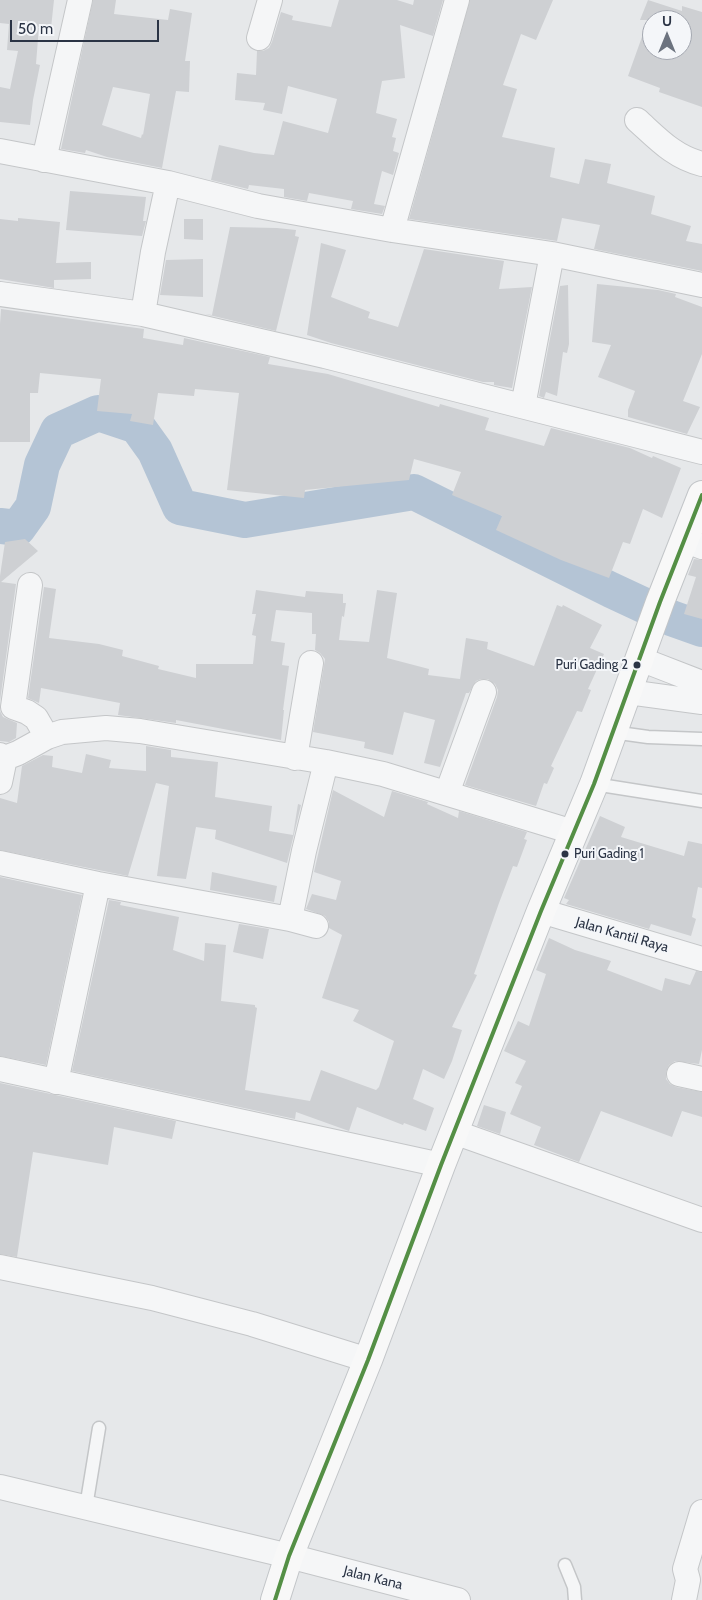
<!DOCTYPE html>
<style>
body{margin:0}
#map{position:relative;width:702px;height:1600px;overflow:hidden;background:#e6e8ea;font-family:Cabin,sans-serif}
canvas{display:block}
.north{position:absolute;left:642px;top:10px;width:50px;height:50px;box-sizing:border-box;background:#f4f6f9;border:1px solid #a4a8b1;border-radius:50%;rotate:0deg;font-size:14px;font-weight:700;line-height:20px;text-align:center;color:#2b3445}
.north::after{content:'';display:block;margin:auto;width:18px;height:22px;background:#6c737f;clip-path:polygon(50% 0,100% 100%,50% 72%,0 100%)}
.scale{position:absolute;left:10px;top:20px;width:149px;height:22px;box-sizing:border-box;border:2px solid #2b3445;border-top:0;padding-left:6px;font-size:15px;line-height:18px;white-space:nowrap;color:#2b3445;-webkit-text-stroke:4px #f4f6f9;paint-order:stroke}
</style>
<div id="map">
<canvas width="702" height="1600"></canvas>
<div class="north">U</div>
<div class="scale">50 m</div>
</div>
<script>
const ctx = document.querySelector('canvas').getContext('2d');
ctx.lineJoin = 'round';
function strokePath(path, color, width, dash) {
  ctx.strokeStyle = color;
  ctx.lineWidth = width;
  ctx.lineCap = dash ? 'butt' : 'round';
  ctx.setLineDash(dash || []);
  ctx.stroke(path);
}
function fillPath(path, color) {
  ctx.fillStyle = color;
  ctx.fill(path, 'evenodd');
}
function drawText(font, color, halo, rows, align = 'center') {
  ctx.font = font + ' Cabin,sans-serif';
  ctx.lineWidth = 4;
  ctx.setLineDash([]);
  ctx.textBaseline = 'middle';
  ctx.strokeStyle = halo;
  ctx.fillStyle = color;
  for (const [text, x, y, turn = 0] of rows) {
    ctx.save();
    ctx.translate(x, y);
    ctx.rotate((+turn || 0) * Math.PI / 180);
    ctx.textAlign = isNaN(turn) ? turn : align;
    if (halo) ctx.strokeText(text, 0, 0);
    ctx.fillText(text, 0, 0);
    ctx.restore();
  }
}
const river = new Path2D(`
 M0 526 18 528 33 507 42 465 58 431 98 413 137 426 155 451 180 507 245 520 414 492 611 590 671 618 702 629`);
const building = new Path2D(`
 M0 0H54L51 28 39 26 36 64 40 65 33 100 30 125 0 122V87L10 89 18 51 7 50 9 24 0 23Z
 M93 0H116L114 14 168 20 170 9 192 13 185 61H190L189 92 176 91 162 168 107 157 86 150 85 153 61 149ZM113 87 150 94 143 135 142 134 141 138 102 125Z
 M339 0H397L413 5 414 0H443L433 36 400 25 405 78 382 81 376 113 397 119 392 137 396 138 393 151 399 153 393 175 382 171 374 204 385 206 382 214 351 209 353 201 309 193 307 201 284 197V189L249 185 248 189 211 180 219 145 254 153 274 155 283 121 328 133 337 99 288 86 282 114 263 110 265 103 235 100 237 73 256 75 257 51H263L269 48 272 42 281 12 293 16 292 20 331 27Z
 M470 0H553L536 40 521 34 503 85 517 89 502 137 555 148 550 177 579 184 585 159 611 164 607 183 655 196 651 214 691 226 686 241 702 244V271L594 249 600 225 562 218 557 241 409 219Z
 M648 0 682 11V6L702 12V107L659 92 660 88 628 76 648 20H640ZM652 20H682V50H652Z
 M70 191 146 197 143 221H146L142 236 66 230Z
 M18 218 60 222 56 263 91 262V279L54 280V288L0 279V219L18 221Z
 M184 219H203V240L184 239Z
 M230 227 277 228 296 230 295 236 299 237 276 331 205 314 212 315Z
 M321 243 346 250 331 297 370 312 368 318 398 327 424 249 504 261 499 289 532 287 512 388 494 385V382H483L331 343 307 335Z
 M203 259V297L160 295 166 260Z
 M597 284 658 290 676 294 675 297 702 307V354L683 401 700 407 687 434 628 417V410L635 391 598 377 611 345 592 342Z
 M568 285 569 344 567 353 563 352 557 396 546 392 544 398 539 396 560 286Z
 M1 309 144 329 143 338 183 345 184 338 270 357 268 364 328 374 439 407 440 404 489 418 485 430 544 446 551 428 630 448 652 458 653 456 681 468 662 518 643 509 630 544 623 542 609 578 561 560 496 530 502 516 452 495 461 472 414 459 409 480 305 490 304 498 227 490 239 393 195 389 194 396 158 393 153 425 130 421 132 414 97 411 101 379 40 373 38 393H30V442H0V324Z
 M25 539 38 551 1 582 16 584 0 701V576L5 542Z
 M694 559 702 560V619L684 614 696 577 688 575Z
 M44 587 56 589 49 638 99 644 123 650 122 656 159 666 158 669 196 678V664H253L256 636 252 635 256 614H252L256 590 305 597 306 591 343 594V603H346L344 617 342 616 339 640 369 642 377 590 397 593 387 658 429 669 428 675 460 679 466 638 488 642 487 649 534 666 557 605 562 607 563 605 602 625 590 648 604 654 588 689 591 690 582 712 577 711 551 766 554 768 547 784 544 783 536 806 465 785 497 697 498 690 495 684 488 679H481L476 681 469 693H466L440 767 424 763 435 720 404 712 393 755 364 748 365 742 313 732 325 659 320 653 315 650 316 634H312V613L276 610 271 641 285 643 282 665 289 666 283 710H284L281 740 176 720V723L118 715 120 703 41 688 39 703 28 698Z
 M0 711 3 717 17 723 16 738 9 742 0 741Z
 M146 746 171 750V757L218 762 215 797 272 806 269 831 293 835 298 804 301 805 287 863 215 839 216 830 196 827 186 879 157 876 169 786 156 783 128 876 0 850V798L17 803 22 766 43 755 53 756 52 767 82 773 86 754 111 760 109 768 146 771Z
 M333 790 384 817 392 791 428 802 427 804 458 818 459 811 527 832 524 839 527 840 517 867 513 866 499 903 474 974 477 975 452 1027 462 1030 452 1061 444 1079 423 1069 413 1099 434 1108 426 1131 404 1123 403 1125 357 1107 349 1131 296 1112 295 1119 72 1071 109 900 121 902 120 905 179 917 173 950 204 961 205 943 226 945 221 1001 255 1005V1007L257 1008 245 1090 310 1101 321 1070 376 1090 379 1087 394 1041 353 1021 359 1010 322 998 342 935 329 928V922L325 916 306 909 312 894 336 900 341 881 314 872Z
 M600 816 625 827 621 837 684 856 688 841 702 844V888L698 887 692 917 696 919 691 936 651 924 649 929 566 904 569 900 564 898Z
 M212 872 277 886 274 902 210 890Z
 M0 877 82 895 46 1065 0 1056Z
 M239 924 269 929 263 959 233 952Z
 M549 938 575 950 611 961 607 970 662 991 665 978 690 985 696 971 702 972V1050L699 1064 675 1061 669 1065 666 1072V1079L670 1084 676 1087 702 1092V1117L682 1111 672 1137 601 1111 579 1162 534 1145 541 1127 510 1114 522 1086 515 1083 526 1061 504 1051 518 1021 529 1026 546 974 536 970Z
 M0 1083 176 1121 172 1139 114 1127 108 1165 33 1152 17 1257 0 1254Z
 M484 1105 506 1112 500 1134 477 1126Z`);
const lane = new Path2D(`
 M612 732 648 737 702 739
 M594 784 702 801
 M86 1507 99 1428
 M565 1565 574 1587 575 1600`);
const street = new Path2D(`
 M259 38 270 0
 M637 120C658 139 674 157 702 164
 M0 151 168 183 258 206 392 230 552 254 702 285
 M44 160 80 0
 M392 230 457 0
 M0 294 143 314 325 356 702 452
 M143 314 153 252 168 183
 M523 406 552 254
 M684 540 702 547
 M30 585 13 707 27 712 36 718 47 737
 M640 659 702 683
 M628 692 702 702
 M0 755 5 758 18 753 47 737 62 732 106 728 140 731 326 762 383 774 573 832
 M295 758 311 663
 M0 782 5 758
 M447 793 484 692
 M0 863 98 884 290 919 316 926
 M541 911 702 959
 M290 919 304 851 326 762
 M0 1069 441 1165
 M679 1074 702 1079
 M56 1082 98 884
 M454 1132 702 1220
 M0 1267 152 1298 252 1324 368 1360
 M0 1487 289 1556 458 1600
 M684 1600 688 1580 685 1569 702 1512`);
const primary = new Path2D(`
 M275 1600 289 1556 368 1360 441 1165 541 911 594 784 660 602 702 495`);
const bus1 = new Path2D(`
 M275 1600 289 1556 368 1360 441 1165 541 911 594 784 660 602 702 495`);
const markers = [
 [637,665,4.5,"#2b3445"],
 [565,854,4.5,"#2b3445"]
];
const busNames = [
 ["Puri Gading 2",628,665],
 ["Puri Gading 1",574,854,"left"]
];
const streetNames = [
 ["Jalan Kantil Raya",622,935,16],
 ["Jalan Kana",373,1578,14]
];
strokePath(river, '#b4c4d5', 36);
fillPath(building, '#ced0d3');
strokePath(lane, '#c4c6c8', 15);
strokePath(street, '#c4c6c8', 26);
strokePath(primary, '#c2c5c8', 30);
strokePath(lane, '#f5f6f7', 12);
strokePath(street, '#f5f6f7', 24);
strokePath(primary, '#f8f8f8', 28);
strokePath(bus1, '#548f45', 4);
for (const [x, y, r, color] of markers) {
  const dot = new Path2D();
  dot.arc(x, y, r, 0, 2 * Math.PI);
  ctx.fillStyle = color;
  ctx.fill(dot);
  strokePath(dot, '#f4f6f9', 2);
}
drawText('13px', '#2b3445', '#f4f6f9', busNames, 'right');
drawText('14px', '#2b3445', '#f4f6f9', streetNames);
</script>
